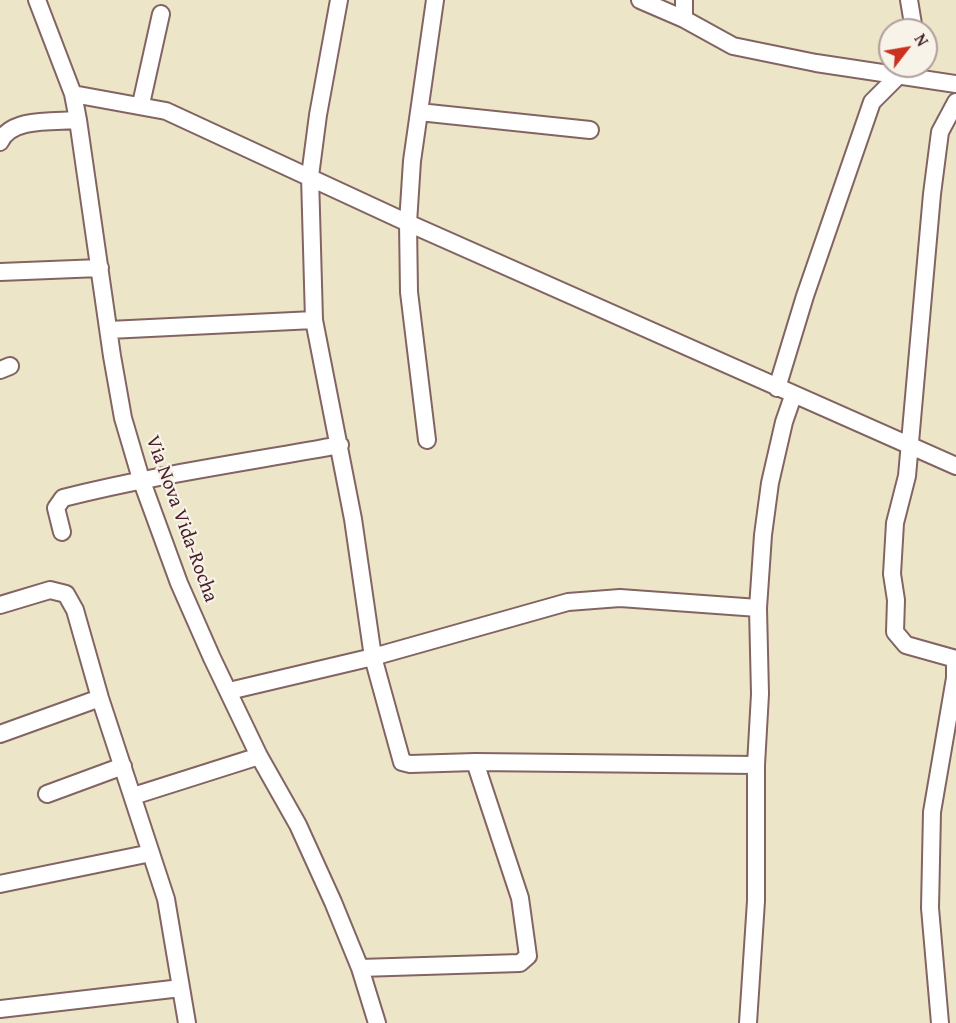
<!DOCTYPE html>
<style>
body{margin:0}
#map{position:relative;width:956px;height:1023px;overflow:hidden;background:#ede5c8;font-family:"Gentium Book Plus",serif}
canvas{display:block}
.north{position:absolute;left:878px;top:18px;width:60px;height:60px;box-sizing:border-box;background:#f7f3e8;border:2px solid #b29e9c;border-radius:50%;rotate:59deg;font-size:16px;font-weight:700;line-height:24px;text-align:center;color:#4a1f2b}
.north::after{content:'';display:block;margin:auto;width:21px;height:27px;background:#c8321e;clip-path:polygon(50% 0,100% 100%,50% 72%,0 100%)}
</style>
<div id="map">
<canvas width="956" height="1023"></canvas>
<div class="north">N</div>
</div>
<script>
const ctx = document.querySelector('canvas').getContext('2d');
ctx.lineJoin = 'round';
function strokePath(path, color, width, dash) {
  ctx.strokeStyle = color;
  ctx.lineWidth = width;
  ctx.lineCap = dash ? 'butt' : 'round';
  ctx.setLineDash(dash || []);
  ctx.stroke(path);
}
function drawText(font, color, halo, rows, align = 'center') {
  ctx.font = font + ' "Gentium Book Plus",serif';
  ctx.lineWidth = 4.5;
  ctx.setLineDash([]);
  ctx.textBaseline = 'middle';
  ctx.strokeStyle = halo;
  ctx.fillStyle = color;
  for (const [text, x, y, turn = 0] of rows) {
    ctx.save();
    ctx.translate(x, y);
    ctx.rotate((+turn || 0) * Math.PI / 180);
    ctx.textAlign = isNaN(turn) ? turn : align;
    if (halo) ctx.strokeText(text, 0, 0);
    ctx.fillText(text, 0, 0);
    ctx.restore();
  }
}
const minor = new Path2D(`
 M37 0 73 94 78 120 112 356 123 418 141 479 179 583 212 658 259 756 298 825 333 902 360 968 377 1023
 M339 0 318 115 310 176 314 320 353 519 373 657 402 762 410 764 475 762 756 765
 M640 0 684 19 733 46 816 63 956 84
 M909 0 914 30
 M684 19V0
 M73 94 166 111 408 223 956 466
 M956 102 940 132 932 194 907 476 895 523 892 574 896 600 895 632 906 645 956 659
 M141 104 161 14
 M419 112 590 130
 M0 142C11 117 54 122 78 120
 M0 272 100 268
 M109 330 314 320
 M0 370 10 366
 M777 388 805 296 872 102 900 74
 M427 440 409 292 408 223 412 161 435 0
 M62 532 56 508 63 498C154 475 247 462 340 445
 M0 605 50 590 66 594 75 610 100 698 166 899 187 1023
 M229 691 373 657 568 602 620 598 758 608
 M0 734 100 698
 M47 794 123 766
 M133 796 259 756
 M0 884 151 853
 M360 968 520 963 528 956 520 898 475 762
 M0 1009 181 988
 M748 1023 756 901V765L760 694 758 608 763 535 770 483 784 422 793 396
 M940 1023 930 908 932 812 955 678V659`);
const streetNames = [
 ["Via Nova Vida-Rocha",181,519,70]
];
strokePath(minor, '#836462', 20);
strokePath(minor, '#fff', 16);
drawText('20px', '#4a1f2b', '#f7f3e8', streetNames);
</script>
